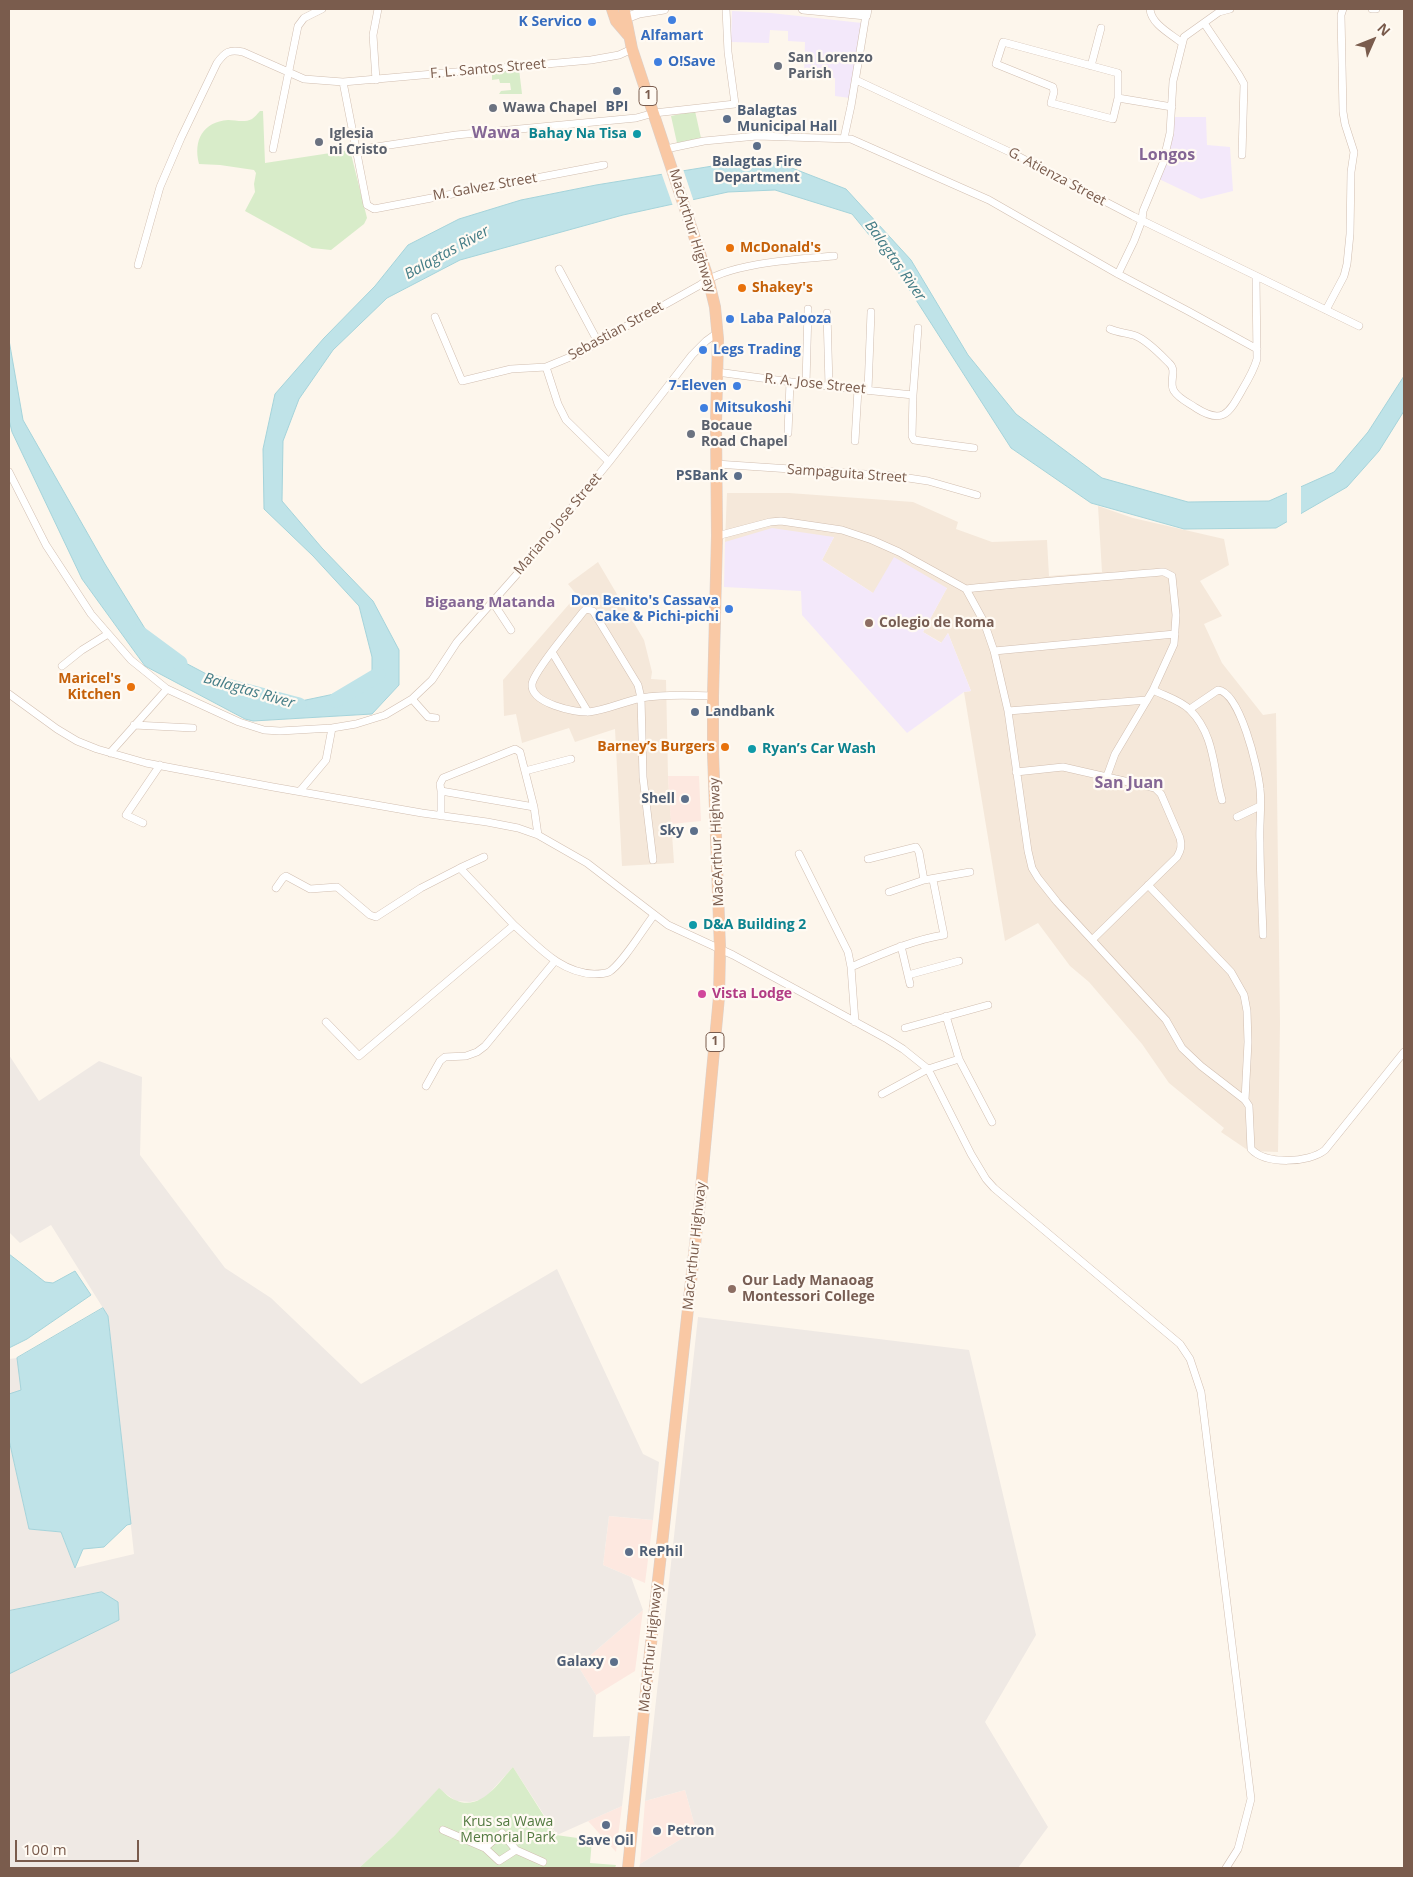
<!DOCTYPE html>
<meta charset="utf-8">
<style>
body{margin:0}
#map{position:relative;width:1413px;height:1877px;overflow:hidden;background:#fdf6ec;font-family:"Open Sans",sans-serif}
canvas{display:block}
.frame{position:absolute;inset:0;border:10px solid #7a5c4d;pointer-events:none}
.north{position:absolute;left:1348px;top:15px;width:50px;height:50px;-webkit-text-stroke:4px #fffaf3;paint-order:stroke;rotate:46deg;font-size:14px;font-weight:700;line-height:20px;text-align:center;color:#7a5c4d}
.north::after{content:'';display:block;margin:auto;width:18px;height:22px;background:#7a5c4d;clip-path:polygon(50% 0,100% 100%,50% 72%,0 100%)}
.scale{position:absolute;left:15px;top:1840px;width:124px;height:22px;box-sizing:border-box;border:2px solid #7a5c4d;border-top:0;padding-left:6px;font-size:15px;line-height:18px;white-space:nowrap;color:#7a5c4d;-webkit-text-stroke:4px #fffaf3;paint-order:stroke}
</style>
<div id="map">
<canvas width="1413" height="1877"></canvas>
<div class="frame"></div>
<div class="north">N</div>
<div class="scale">100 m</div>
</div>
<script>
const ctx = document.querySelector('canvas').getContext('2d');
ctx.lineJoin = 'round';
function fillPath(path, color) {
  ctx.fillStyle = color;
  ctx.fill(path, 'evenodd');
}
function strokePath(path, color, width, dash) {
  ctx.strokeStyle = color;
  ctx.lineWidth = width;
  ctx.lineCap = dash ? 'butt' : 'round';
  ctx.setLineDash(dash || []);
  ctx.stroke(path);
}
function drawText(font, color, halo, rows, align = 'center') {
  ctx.font = font + ' "Open Sans",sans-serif';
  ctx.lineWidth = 4.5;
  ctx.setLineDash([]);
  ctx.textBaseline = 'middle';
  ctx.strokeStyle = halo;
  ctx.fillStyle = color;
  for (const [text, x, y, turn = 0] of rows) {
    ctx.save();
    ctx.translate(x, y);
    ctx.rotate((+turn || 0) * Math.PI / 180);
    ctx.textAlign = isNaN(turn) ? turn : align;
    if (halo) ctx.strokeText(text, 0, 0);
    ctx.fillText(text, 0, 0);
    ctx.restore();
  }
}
const residential = new Path2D(`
 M727 493H789L913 502 958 522 956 529 992 542 1047 540 1049 576 1102 572 1098 506 1133 518 1224 539 1229 565 1200 581 1222 616 1204 624 1222 663 1263 715 1276 713 1280 1023 1278 1152 1249 1151 1221 1132 1224 1128 1169 1083 1142 1044 1089 982 1070 966 1038 923 1005 941 964 692 971 691 948 633 942 643 923 632 947 588 873 593 822 560 834 537 725 542Z
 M598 562 644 640 652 672 651 679 666 680 668 776 674 863 622 866 615 729 575 742 569 728 522 743 516 714 504 716 503 680 577 595 568 584Z`);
const commercial = new Path2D(`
 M668 776H699L701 821 671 824Z
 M609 1516 653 1520 645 1583 603 1565Z
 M643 1610 635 1671 596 1695 578 1666Z
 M685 1790 696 1830 640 1864 645 1801Z
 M622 1806 616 1852 588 1821Z`);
const industrial = new Path2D(`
 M9 1055 39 1101 99 1061 142 1077 140 1155 225 1268 271 1298 361 1384 557 1269 643 1454 659 1462 653 1520 609 1516 603 1565 631 1577 643 1610 578 1666 596 1695 593 1737 630 1736 622 1806 557 1835 513 1767 484 1799 470 1802 456 1801 439 1789 394 1836 359 1868H9V1440L29 1529 61 1532 75 1568 134 1554 108 1316 51 1225 20 1243 9 1232Z
 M698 1317 969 1350 1036 1635 985 1722 1048 1827 1018 1868H639L640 1864 696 1830 685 1790 645 1801Z
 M17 1358 22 1391 9 1395V1359Z`);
const education = new Path2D(`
 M732 11 771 13 862 23 850 98 835 96V78L804 76 805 42 788 41V31L770 30 769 43 731 42Z
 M1175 117H1206L1207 145 1230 147 1233 191 1201 199 1159 179 1172 135Z
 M772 528 834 537 822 560 873 593 894 557 947 588 923 632 941 643 948 633 971 691 964 692 907 733 802 615 801 591 724 587 725 542Z`);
const green = new Path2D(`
 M519 69 522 94H499L501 91 511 90 510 83H500L499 79 492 80V72Z
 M260 111H263L265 163 350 150 367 218 364 224 331 250 312 248 245 211 255 192 254 184 256 173 254 170 220 165 199 164C193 140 203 122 228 120 236 120 244 123 252 119 255 117 257 114 260 111Z
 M695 111 701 138 677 143 671 116Z
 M513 1767 556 1835 592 1840 590 1863 616 1865 615 1868H359L394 1836 439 1788C444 1792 449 1798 455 1800 481 1812 498 1783 513 1767Z`);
const water = new Path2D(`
 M779 163 846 189 911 260 968 355 1016 414 1102 478 1188 502 1269 501 1334 472 1368 432 1404 376V411L1379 451 1347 487 1276 528 1184 529 1091 503 1011 448 893 264 852 214 775 190 728 192 623 215 460 260 387 298 333 350 299 399 283 441 282 501 322 548 373 601 399 650V685L372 714 253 721 245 719 145 666 82 579 12 432 9 420V340L23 420 105 564 157 648 254 699 301 701 358 689 372 674V657L359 606 313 556 264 509 263 449 275 394 324 338 375 286 408 245 459 219 521 200 596 185 725 164Z
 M9 1254 45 1282 53 1283 75 1271 91 1295 27 1339 9 1348Z
 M103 1308 108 1316 131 1524 127 1525 104 1547 83 1549 75 1568 61 1532 29 1529 9 1440V1394L21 1390 17 1358Z
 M102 1592 118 1602 119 1620 9 1674V1611Z`);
const pier = new Path2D(`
 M683 169 694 202 673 206 661 172Z
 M1301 484V517L1287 524V490Z`);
const river = new Path2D(`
 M138 632 180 663
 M212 682 299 705
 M336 700 378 675`);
const minor = new Path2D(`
 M1150 9C1151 24 1171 34 1182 43
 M1372 9H1376
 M1204 23 1239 75 1244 84 1242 155
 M1003 42 1118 73V98L1113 119 1051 103 1054 92 1053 87 996 64Z
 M1091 66 1101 28
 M376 80 373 35 378 9
 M856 80 1014 154 1133 216 1359 326
 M343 82 367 205 374 209 604 165
 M1118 98 1172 107
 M844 138 851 106 866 15
 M273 149 298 26 304 18 322 9
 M666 149 704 141 757 136 851 139 989 200 1118 274 1188 311 1257 349
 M356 150 456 135 636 118 654 113 735 104 728 52 726 9
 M138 265 160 187 181 138 217 63C225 52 229 49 243 52L304 79 343 82 591 60 619 55 632 49
 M559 269 598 342
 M1118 274 1134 241 1142 220 1143 211 1163 163 1170 133 1173 81 1184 37 1219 12 1230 9
 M1326 310 1344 276 1347 264 1350 234 1351 172 1354 152 1345 124 1343 112 1341 15 1343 9
 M827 313 829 386
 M435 317 462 381 511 369 546 367 580 353 598 342 700 285C727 263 798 259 834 256
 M918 328 913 395 912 436 914 440 974 448
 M1110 329C1119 333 1128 333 1136 336 1148 341 1160 354 1169 363 1178 371 1168 382 1174 391 1179 399 1189 403 1196 408 1223 425 1229 413 1242 390 1248 380 1254 370 1257 359L1256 277
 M546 367 558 404 566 420 609 462
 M717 372 806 384 913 395
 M806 384 808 309
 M868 390 871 312
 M788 433 790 382
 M855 441 858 389
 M716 464 895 476 928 481 977 495
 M9 472 46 545 91 614 131 660 167 689 239 722 264 730 280 731 332 728 356 724 385 715 412 699 432 680 457 642 518 573 609 462 692 355 706 341 717 333
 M717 536 770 522 781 521 842 530 872 540 899 552 966 589 984 622 994 651 1008 711 1028 851 1032 868 1038 878 1057 902 1166 1020 1182 1048 1201 1066 1245 1100 1249 1106 1251 1149C1266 1165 1309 1163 1325 1150L1404 1052
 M966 589C1031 582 1096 578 1161 572H1164L1172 576 1176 615 1174 644 1153 690 1115 754 1107 776
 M492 601 511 630
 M994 651 1175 634
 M552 652 588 712
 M62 666 82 650 108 634
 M1153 690C1165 696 1182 701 1190 710 1215 735 1213 769 1222 800
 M9 694 57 729 77 741 97 749 146 763 273 787 422 813 487 822 518 828 538 835 587 863 668 925 733 955 887 1039 903 1049 928 1069 971 1154 986 1179 994 1188 1180 1344 1190 1359 1201 1392 1251 1799 1238 1849 1226 1868
 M412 699 428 717 436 718
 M1190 709 1218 690C1240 692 1258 768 1260 789 1262 804 1259 826 1260 842 1260 873 1262 904 1263 935
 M1008 711 1147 700
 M134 725 193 728
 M110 753 167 689
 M525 771 571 759
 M1016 772 1063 767 1155 788 1161 794 1180 838C1182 846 1181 850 1177 857L1093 939
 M300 791 326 760 332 728
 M441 791 534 807 538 835
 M441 816V791L440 784 443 778 515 749 520 752 534 807
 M1237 817 1260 806
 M143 823 126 815 160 765
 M799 854 848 952 851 967 855 1022
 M868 859 916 847 919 852 924 880
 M653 860 643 777 641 698 638 685 593 611 586 609 583 612C573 625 534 671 532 684 530 703 575 713 589 712 606 710 623 702 641 698 663 694 691 695 713 696
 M460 868 484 857
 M1148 885 1231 972 1244 995 1247 1011 1248 1042 1245 1100
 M276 888 283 878 286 876 310 889 337 887 370 915 376 917 421 888 460 868 514 925
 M889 892 924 880 970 872
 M901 946 910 984
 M851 967C882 954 912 940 944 935L933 880
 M908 975 959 961
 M946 1016 959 1059 992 1122
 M326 1022 359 1056 514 925C538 946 560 973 594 974 599 974 604 974 609 972 623 963 643 929 654 915
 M905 1028 988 1005
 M426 1086 440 1061 445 1057 466 1056 477 1052 485 1046 555 961
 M882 1094 928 1069 959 1059
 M443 1830 485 1848 499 1861 516 1850
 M485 1848 502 1833 516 1850 543 1862`);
const tertiary = new Path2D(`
 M803 9 866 15 867 9
 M621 20 639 13 664 9`);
const trunk = new Path2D(`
 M612 9 616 21 628 35
 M624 9 632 49 708 278 715 307 718 339 716 423 717 536 713 696V753L720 949 719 997 700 1200 648 1671 628 1868`);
const markers = [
 [672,20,5,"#3f7fe0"],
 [592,22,5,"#3f7fe0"],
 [658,62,5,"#3f7fe0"],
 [778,66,5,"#6b7280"],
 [617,91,5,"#5c6f8a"],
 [493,108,5,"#6b7280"],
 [727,119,5,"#5c6f8a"],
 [637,134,5,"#0f9aa8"],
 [319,142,5,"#6b7280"],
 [757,146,5,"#5c6f8a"],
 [730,248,5,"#e8710a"],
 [742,288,5,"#e8710a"],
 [730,319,5,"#3f7fe0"],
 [703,350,5,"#3f7fe0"],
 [737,386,5,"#3f7fe0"],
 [704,408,5,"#3f7fe0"],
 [691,434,5,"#6b7280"],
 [738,476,5,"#5c6f8a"],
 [729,609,5,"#3f7fe0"],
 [869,623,5,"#8d6e63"],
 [131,687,5,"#e8710a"],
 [695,712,5,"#5c6f8a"],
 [725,747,5,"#e8710a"],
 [752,749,5,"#0f9aa8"],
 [685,799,5,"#5c6f8a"],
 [694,831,5,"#5c6f8a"],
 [693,925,5,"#0f9aa8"],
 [702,994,5,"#d1479c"],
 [732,1289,5,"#8d6e63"],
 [629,1552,5,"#5c6f8a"],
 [614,1662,5,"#5c6f8a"],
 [606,1825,5,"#5c6f8a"],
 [657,1831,5,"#5c6f8a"]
];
const shields = [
 [648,96,18],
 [715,1042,18]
];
const shieldNames = [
 ["1",648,96],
 ["1",715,1042]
];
const shopNames = [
 ["K Servico",582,22,"right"],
 ["Alfamart",672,36,"center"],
 ["O!Save",668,62],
 ["Laba Palooza",740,319],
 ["Legs Trading",713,350],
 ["7-Eleven",727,386,"right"],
 ["Mitsukoshi",714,408],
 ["Don Benito's Cassava",719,601,"right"],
 ["Cake & Pichi-pichi",719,617,"right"]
];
const worshipNames = [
 ["San Lorenzo",788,58],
 ["Parish",788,74],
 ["Wawa Chapel",503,108],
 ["Iglesia",329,134],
 ["ni Cristo",329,150],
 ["Bocaue",701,426],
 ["Road Chapel",701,442]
];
const streetNames = [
 ["F. L. Santos Street",488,69,-5],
 ["G. Atienza Street",1057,177,28],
 ["M. Galvez Street",485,187,-10],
 ["MacArthur Highway",692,231,73],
 ["Sebastian Street",616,331,-29],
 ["R. A. Jose Street",815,384,6],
 ["Sampaguita Street",847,474,4],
 ["Mariano Jose Street",558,524,-50],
 ["MacArthur Highway",717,842,-92],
 ["MacArthur Highway",695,1246,-84],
 ["MacArthur Highway",651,1648,-84]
];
const serviceNames = [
 ["BPI",617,107,"center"],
 ["Balagtas",737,111],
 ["Municipal Hall",737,127],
 ["Balagtas Fire",757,162,"center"],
 ["Department",757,178,"center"],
 ["PSBank",728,476,"right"],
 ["Landbank",705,712],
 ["Shell",675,799,"right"],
 ["Sky",684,831,"right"],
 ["RePhil",639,1552],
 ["Galaxy",604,1662,"right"],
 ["Petron",667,1831],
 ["Save Oil",606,1841,"center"]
];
const cultureNames = [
 ["Bahay Na Tisa",627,134,"right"],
 ["Ryan’s Car Wash",762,749],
 ["D&A Building 2",703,925]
];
const foodNames = [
 ["McDonald's",740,248],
 ["Shakey's",752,288],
 ["Maricel's",121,679,"right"],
 ["Kitchen",121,695,"right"],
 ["Barney’s Burgers",715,747,"right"]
];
const educationNames = [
 ["Colegio de Roma",879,623],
 ["Our Lady Manaoag",742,1281],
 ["Montessori College",742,1297]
];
const hotelNames = [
 ["Vista Lodge",712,994]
];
const parkNames = [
 ["Krus sa Wawa",508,1822],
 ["Memorial Park",508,1838]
];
const waterNames = [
 ["Balagtas River",447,253,-29],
 ["Balagtas River",895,261,55],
 ["Balagtas River",249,691,16]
];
const neighbourhoodNames = [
 ["Bigaang Matanda",490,603]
];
const quarterNames = [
 ["Wawa",496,133],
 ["Longos",1167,155],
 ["San Juan",1129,783]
];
fillPath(residential, '#f5e8da');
fillPath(commercial, '#fde8e0');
fillPath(industrial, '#efe9e4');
fillPath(education, '#f3e8fa');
fillPath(green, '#d8ecc9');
fillPath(water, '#bfe3e8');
strokePath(water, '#a5d3da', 1);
fillPath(pier, '#fdf6ec');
strokePath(river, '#bfe3e8', 15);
strokePath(minor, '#d1beb0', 8);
strokePath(tertiary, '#d1beb0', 10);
strokePath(trunk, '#dad1cd', 12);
strokePath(minor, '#fff', 7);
strokePath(tertiary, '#fff', 9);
strokePath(trunk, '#f9c8a4', 11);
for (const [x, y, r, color] of markers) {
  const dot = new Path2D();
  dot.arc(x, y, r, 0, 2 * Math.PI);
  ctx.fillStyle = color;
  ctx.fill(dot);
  strokePath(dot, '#fffaf3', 2);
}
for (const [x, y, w] of shields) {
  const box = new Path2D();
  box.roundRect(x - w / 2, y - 9.5, w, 19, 4);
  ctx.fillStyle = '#fffaf3';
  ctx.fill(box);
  strokePath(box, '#7a5c4d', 1);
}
drawText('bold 12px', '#7a5c4d', null, shieldNames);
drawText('bold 14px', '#366cbe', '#fffaf3', shopNames, 'left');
drawText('bold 14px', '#5b616d', '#fffaf3', worshipNames, 'left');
drawText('14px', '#7a5c4d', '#fffaf3', streetNames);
drawText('bold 14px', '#4e5e75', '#fffaf3', serviceNames, 'left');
drawText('bold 14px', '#0d838f', '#fffaf3', cultureNames, 'left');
drawText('bold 14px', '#c56008', '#fffaf3', foodNames, 'left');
drawText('bold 14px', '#785e54', '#fffaf3', educationNames, 'left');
drawText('bold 14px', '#b23c85', '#fffaf3', hotelNames, 'left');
drawText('14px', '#537a41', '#fffaf3', parkNames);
drawText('italic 15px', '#437c86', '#fffaf3', waterNames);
drawText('bold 15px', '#846695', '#fffaf3', neighbourhoodNames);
drawText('bold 16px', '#846695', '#fffaf3', quarterNames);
</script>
